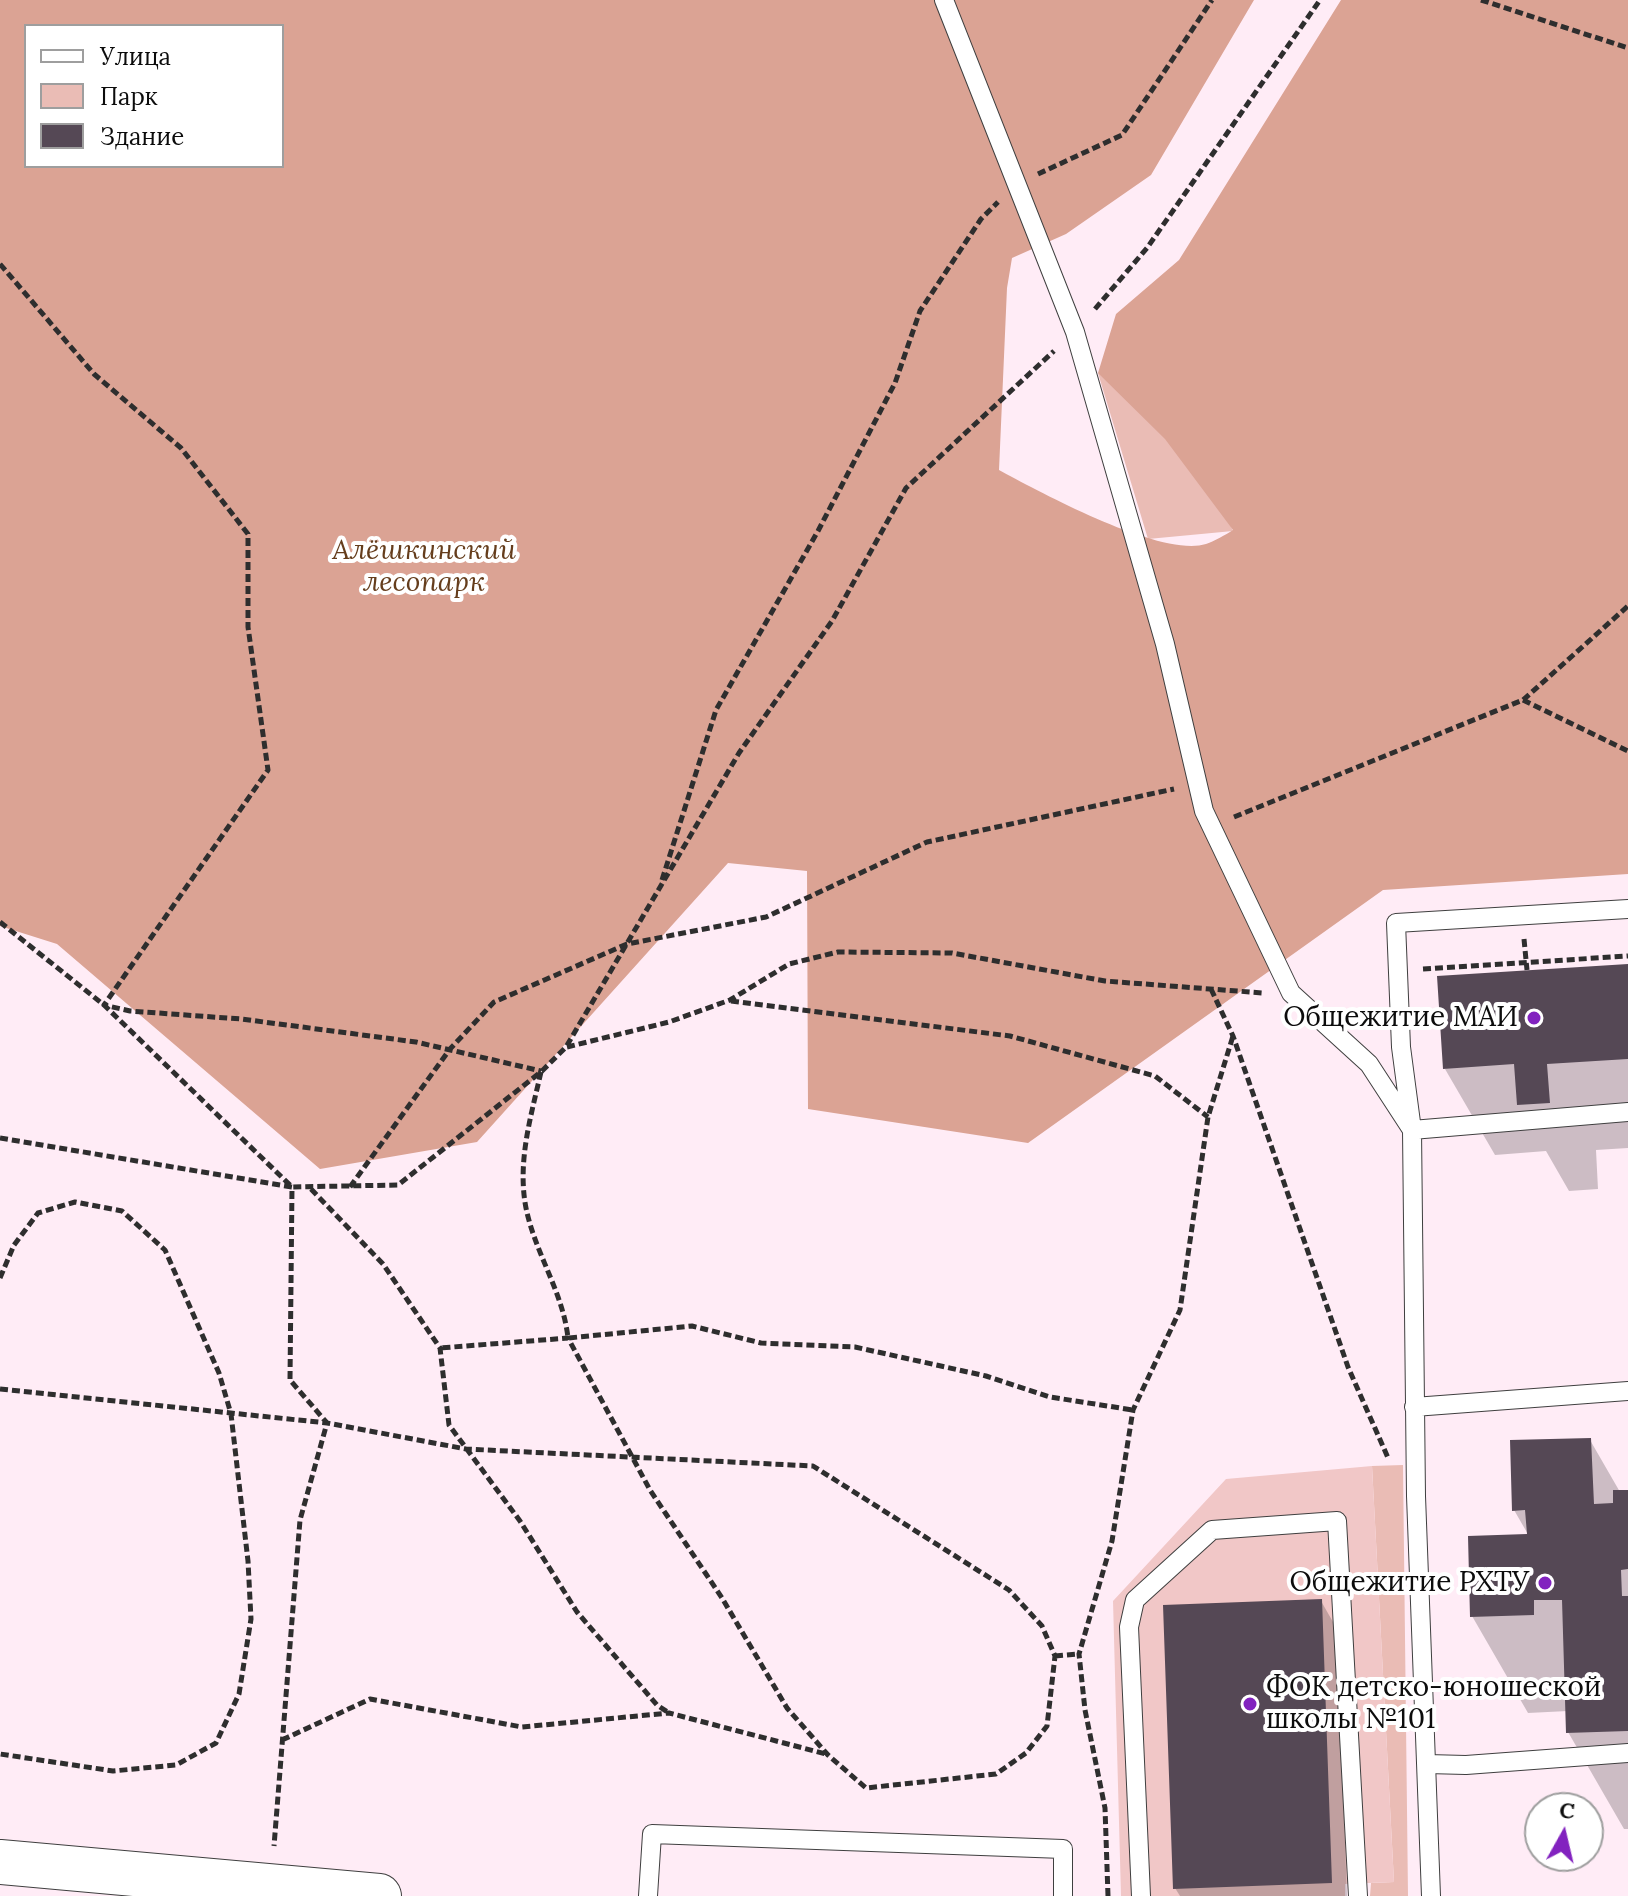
<!DOCTYPE html>
<meta charset="utf-8">
<style>
body{margin:0}
#map{position:relative;width:1628px;height:1896px;overflow:hidden;background:#ffecf6;font-family:Lora,serif}
canvas{display:block}
.legend{position:absolute;left:24px;top:24px;width:260px;height:144px;box-sizing:border-box;background:#fff;border:2px solid #9e9e9e;margin:0;padding:10px 14px;list-style:none;font-size:24px;color:#0c0c0c}
.legend li{display:flex;align-items:center;gap:16px;height:40px}
.legend b{width:40px;border:2px solid #9e9e9e}
.north{position:absolute;left:1524px;top:1792px;width:80px;height:80px;box-sizing:border-box;background:#fff;border:2px solid #9e9e9e;border-radius:50%;rotate:8deg;font-size:22px;font-weight:700;line-height:32px;text-align:center;color:#0c0c0c}
.north::after{content:'';display:block;margin:auto;width:28px;height:36px;background:#8222bf;clip-path:polygon(50% 0,100% 100%,50% 72%,0 100%)}
</style>
<div id="map">
<canvas width="1628" height="1896"></canvas>
<ul class="legend">
<li><b style="height:10px;background:#fff"></b>Улица</li>
<li><b style="height:22px;background:#eabcb5"></b>Парк</li>
<li><b style="height:22px;background:#554855"></b>Здание</li>
</ul>
<div class="north">С</div>
</div>
<script>
const ctx = document.querySelector('canvas').getContext('2d');
ctx.lineJoin = 'round';
function fillPath(path, color) {
  ctx.fillStyle = color;
  ctx.fill(path, 'evenodd');
}
function strokePath(path, color, width, dash) {
  ctx.strokeStyle = color;
  ctx.lineWidth = width;
  ctx.lineCap = dash ? 'butt' : 'round';
  ctx.setLineDash(dash || []);
  ctx.stroke(path);
}
function drawText(font, color, halo, rows, align = 'center') {
  ctx.font = font + ' Lora,serif';
  ctx.lineWidth = 8;
  ctx.setLineDash([]);
  ctx.textBaseline = 'middle';
  ctx.strokeStyle = halo;
  ctx.fillStyle = color;
  for (const [text, x, y, turn = 0] of rows) {
    ctx.save();
    ctx.translate(x, y);
    ctx.rotate((+turn || 0) * Math.PI / 180);
    ctx.textAlign = isNaN(turn) ? turn : align;
    if (halo) ctx.strokeText(text, 0, 0);
    ctx.fillText(text, 0, 0);
    ctx.restore();
  }
}
const green = new Path2D(`
 M1098 373 1169 375 1233 531 1148 539Z
 M1403 1465 1408 1896H1370L1371 1883 1394 1882 1372 1466Z`);
const forest = new Path2D(`
 M0 0H1254L1151 175 1066 234 1012 258 1007 288 999 470C1040 492 1161 558 1206 544 1215 541 1225 535 1233 530L1165 439 1098 373 1116 314 1179 260 1341 0H1628V874L1383 890 1028 1143 808 1109 807 871 728 863 477 1142 320 1169 57 944 0 926ZM26 26H282V166H26Z`);
const pitch = new Path2D(`
 M1372 1466 1394 1882 1345 1884V1896H1121L1113 1601 1226 1479Z`);
const shadow = new Path2D(`
 M1628 966V1148L1596 1150 1598 1189 1569 1191 1546 1151 1495 1155 1445 1069Z
 M1590 1440 1620 1492H1628V1829H1624L1568 1732V1711L1528 1713 1472 1616 1529 1536 1514 1510Z
 M1321 1601 1337 1629 1347 1896H1180L1175 1888Z`);
const building = new Path2D(`
 M1628 964V1059L1547 1064 1550 1103 1517 1105 1514 1064 1443 1069 1437 976Z
 M1591 1438 1594 1504 1613 1503V1490H1628V1569L1621 1570 1622 1596H1628V1731L1566 1733 1562 1600H1534V1615L1470 1617 1468 1536 1527 1534 1525 1510 1512 1511 1510 1440Z
 M1322 1599 1332 1883 1173 1889 1163 1605Z`);
const path = new Path2D(`
 M1481 0 1628 48
 M1038 174 1122 135 1212 0
 M0 264 94 374 181 448 248 534V627L268 770 104 1005 130 1011 241 1019 416 1042 541 1071
 M1095 309 1147 248 1320 0
 M1523 700 1628 751
 M1234 817 1523 700 1628 606
 M662 880 716 710 818 531 895 383 920 311 981 219 998 202
 M0 922 104 1005 292 1187 398 1185 542 1071 566 1047 739 753 832 621 906 488 1054 351
 M1524 939 1527 970
 M1423 969 1628 956
 M1211 989 1233 1036 1348 1367 1389 1460
 M731 1001 1010 1036 1155 1076 1208 1117
 M567 1047 669 1022 730 1000 789 964 838 952 952 953 1105 981 1263 993
 M541 1072C531 1116 517 1162 526 1208 535 1253 563 1292 568 1338L692 1326 761 1343 855 1347 986 1376 1050 1397 1133 1410
 M0 1138 292 1187 290 1380 327 1423 300 1520 274 1846
 M350 1187 450 1049 494 1002 627 944 766 917 927 842 1174 789
 M311 1189 383 1264 440 1348 449 1425 520 1521 577 1612 657 1705 669 1713
 M0 1278 14 1245 38 1213 75 1202 122 1211 165 1250 219 1373 231 1414 248 1561 251 1619 239 1694 216 1743 176 1765 113 1771 0 1754
 M0 1389 327 1423 466 1449 813 1466 1009 1590 1042 1626 1055 1656 1047 1726 1026 1753 996 1774 866 1788 828 1755 787 1708 722 1598 650 1490 568 1338 440 1348
 M1055 1656 1079 1654
 M282 1740 370 1699 522 1727 669 1713 826 1754
 M1108 1896 1105 1808 1085 1710 1079 1654 1112 1541 1133 1410 1180 1310 1208 1117 1233 1036`);
const service = new Path2D(`
 M944 0 1075 332 1165 644 1204 811 1291 993 1369 1064 1412 1130 1628 1112
 M1414 1407 1628 1391
 M1427 1764 1466 1765 1628 1753
 M648 1896 652 1834 1063 1849V1896
 M1141 1896 1129 1627 1135 1600 1212 1530 1337 1521 1358 1896
 M1431 1896 1416 1496 1412 1130 1401 1047 1396 923 1628 909`);
const tertiary = new Path2D(`
 M0 1862 379 1896`);
const markers = [
 [1534,1018,8,"#8222bf"],
 [1545,1583,8,"#8222bf"],
 [1250,1704,8,"#8222bf"]
];
const parkNames = [
 ["Алёшкинский",424,551],
 ["лесопарк",424,583]
];
const poiNames = [
 ["Общежитие МАИ",1518,1018],
 ["Общежитие РХТУ",1529,1583],
 ["ФОК детско-юношеской",1266,1688,"left"],
 ["школы №101",1266,1720,"left"]
];
fillPath(green, '#eabcb5');
fillPath(forest, '#dba394');
fillPath(pitch, '#f1c7c7');
fillPath(shadow, '#0003');
fillPath(building, '#554855');
strokePath(service, '#3f3f3f', 20);
strokePath(tertiary, '#3f3f3f', 46);
strokePath(path, '#2e2e2e', 5, [8, 4]);
strokePath(service, '#fff', 18);
strokePath(tertiary, '#fff', 44);
for (const [x, y, r, color] of markers) {
  const dot = new Path2D();
  dot.arc(x, y, r, 0, 2 * Math.PI);
  ctx.fillStyle = color;
  ctx.fill(dot);
  strokePath(dot, '#fff', 3);
}
drawText('italic 28px', '#653d1c', '#fff', parkNames);
drawText('28px', '#0c0c0c', '#fff', poiNames, 'right');
</script>
